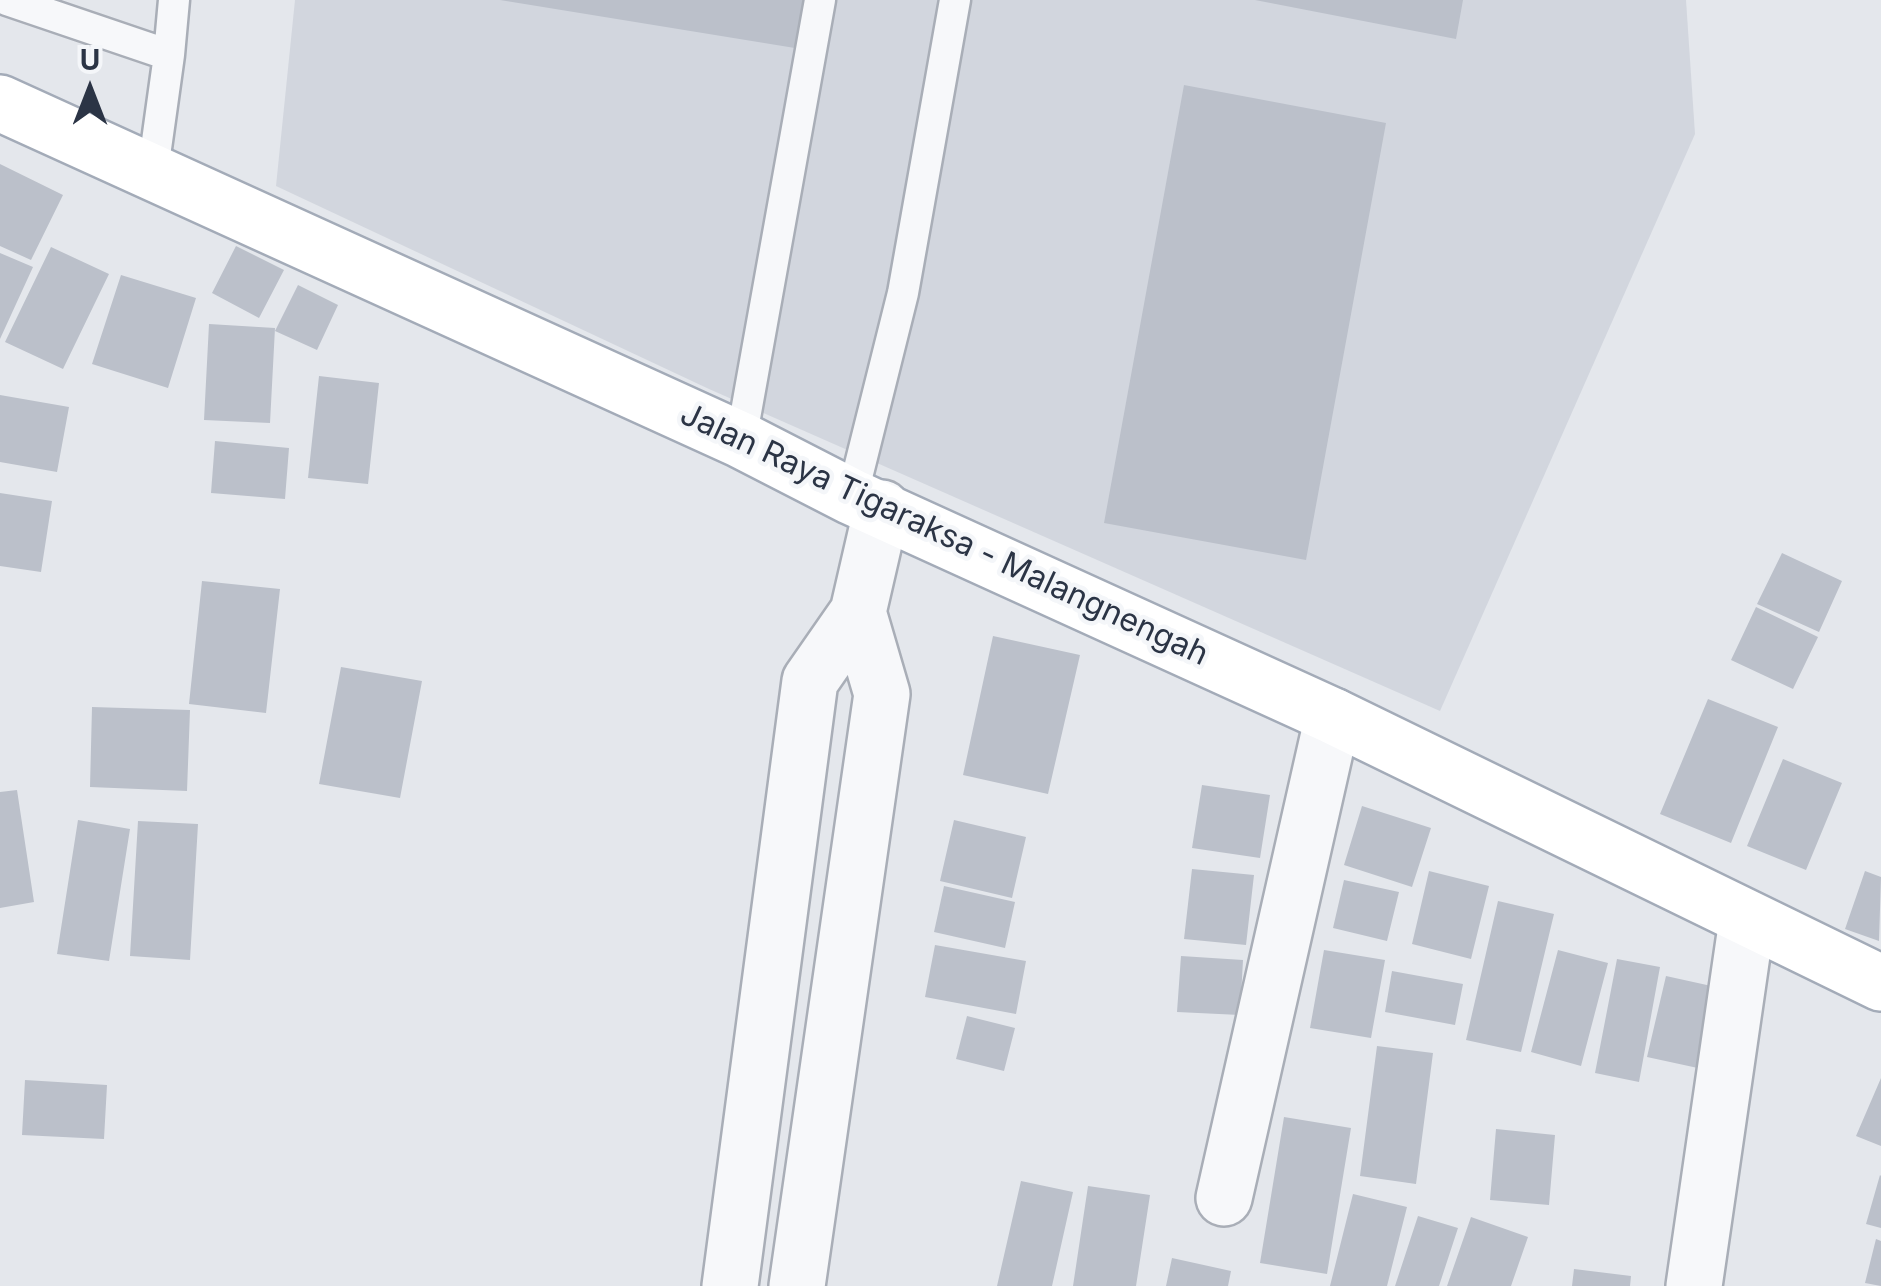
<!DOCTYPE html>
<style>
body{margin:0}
#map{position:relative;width:1881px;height:1286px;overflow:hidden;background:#e4e7ec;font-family:Inter,sans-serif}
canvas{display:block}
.north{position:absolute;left:40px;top:40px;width:100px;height:100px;-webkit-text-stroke:8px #f4f6f9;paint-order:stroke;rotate:0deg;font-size:28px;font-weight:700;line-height:40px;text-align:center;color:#2b3445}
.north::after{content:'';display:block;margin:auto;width:35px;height:45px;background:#2b3445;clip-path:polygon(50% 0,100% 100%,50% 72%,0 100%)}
</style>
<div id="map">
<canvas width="1881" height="1286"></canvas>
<div class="north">U</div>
</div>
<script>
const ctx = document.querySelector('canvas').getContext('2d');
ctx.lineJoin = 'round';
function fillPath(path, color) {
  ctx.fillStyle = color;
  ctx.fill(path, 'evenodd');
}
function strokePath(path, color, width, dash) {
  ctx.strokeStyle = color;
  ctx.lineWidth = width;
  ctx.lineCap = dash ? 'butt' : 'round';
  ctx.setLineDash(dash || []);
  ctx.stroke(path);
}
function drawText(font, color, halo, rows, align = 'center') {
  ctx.font = font + ' Inter,sans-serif';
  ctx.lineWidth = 9;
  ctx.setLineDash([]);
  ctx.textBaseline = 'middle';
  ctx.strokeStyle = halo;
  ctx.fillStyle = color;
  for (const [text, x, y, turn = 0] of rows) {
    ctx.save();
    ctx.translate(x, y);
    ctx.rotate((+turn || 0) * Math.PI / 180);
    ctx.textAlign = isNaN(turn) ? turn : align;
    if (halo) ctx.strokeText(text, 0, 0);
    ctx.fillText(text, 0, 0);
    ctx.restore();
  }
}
const built = new Path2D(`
 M295 0H1686L1695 134 1440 711 709 389 276 186Z`);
const building = new Path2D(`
 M500 0H809L801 49Z
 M1255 0H1463L1456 39Z
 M1184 85 1386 123 1306 560 1104 523Z
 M0 164 63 195 31 260 0 246Z
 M236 246 284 270 259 318 212 293Z
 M51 247 109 274 63 369 5 342Z
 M0 253 33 267 0 339Z
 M121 275 196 298 168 388 92 364Z
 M298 285 338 305 317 350 275 331Z
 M209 324 275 328 270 423 204 420Z
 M319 376 379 383 368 484 308 478Z
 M0 395 69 407 57 472 0 462Z
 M215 441 289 448 285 499 211 493Z
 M0 493 52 501 41 572 0 566Z
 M1782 553 1842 581 1819 632 1757 604Z
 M202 581 280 589 266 713 189 704Z
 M1756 607 1818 637 1793 689 1731 660Z
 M993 636 1080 655 1048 794 963 775Z
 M341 667 422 681 400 798 319 784Z
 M1708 699 1778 727 1731 843 1660 814Z
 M92 707 190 710 187 791 90 787Z
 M1783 759 1842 783 1806 870 1747 846Z
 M1202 785 1270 795 1260 858 1192 848Z
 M17 790 34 902 0 908V792Z
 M1362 806 1431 828 1412 887 1344 865Z
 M78 820 130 829 109 961 57 954Z
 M954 820 1026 837 1012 898 940 881Z
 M138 821 198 824 190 960 130 956Z
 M1192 869 1254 875 1246 945 1184 939Z
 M1429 871 1489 886 1471 959 1412 944Z
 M1865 871 1881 877 1879 941 1845 929Z
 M1344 880 1399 892 1387 941 1333 928Z
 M944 886 1015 902 1005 948 934 932Z
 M1498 901 1554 914 1521 1052 1466 1040Z
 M935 945 1026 961 1016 1014 925 997Z
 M1324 950 1385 960 1371 1038 1310 1028Z
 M1558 950 1608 963 1581 1066 1531 1052Z
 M1181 956 1243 960 1240 1015 1177 1012Z
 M1617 959 1660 967 1639 1082 1595 1073Z
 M1392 971 1463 984 1455 1025 1385 1012Z
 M1666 976 1725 989 1707 1070 1647 1057Z
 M967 1016 1015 1028 1004 1071 956 1059Z
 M1377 1046 1433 1053 1416 1184 1360 1176Z
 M1881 1078V1146L1856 1136Z
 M25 1080 107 1085 104 1139 22 1135Z
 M1284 1117 1351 1128 1327 1274 1260 1263Z
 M1496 1129 1555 1135 1549 1205 1490 1200Z
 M1880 1175 1881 1176V1228L1866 1224Z
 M1021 1181 1073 1192 1052 1286H997Z
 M1088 1186 1150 1195 1136 1286H1073Z
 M1353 1194 1407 1207 1387 1286H1330Z
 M1418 1216 1458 1228 1439 1286H1395Z
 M1471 1217 1528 1237 1511 1286H1447Z
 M1876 1239 1881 1241V1286L1865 1283Z
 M1172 1258 1231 1271 1228 1286H1166Z
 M1574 1269 1631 1276 1630 1286H1572Z`);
const service = new Path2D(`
 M7 0 169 55 153 170
 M169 55 174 0
 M741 440 820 0
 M852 497 903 293 955 0`);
const minor = new Path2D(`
 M858 612 882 508
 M1224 1198 1333 716
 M730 1286 810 681 858 612 882 694 797 1286
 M1694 1286 1747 920`);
const primary = new Path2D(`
 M0 103 741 440 852 497 1333 716 1881 983`);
const streetNames = [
 ["Jalan Raya Tigaraksa - Malangnengah",944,535,25]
];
fillPath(built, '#d2d6de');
fillPath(building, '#bbc0ca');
strokePath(service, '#a9aeb7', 35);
strokePath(minor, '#a9aeb7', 60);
strokePath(primary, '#a3abb8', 60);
strokePath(service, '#f7f8fa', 30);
strokePath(minor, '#f7f8fa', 55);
strokePath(primary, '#fff', 55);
drawText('32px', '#2b3445', '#f4f6f9', streetNames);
</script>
